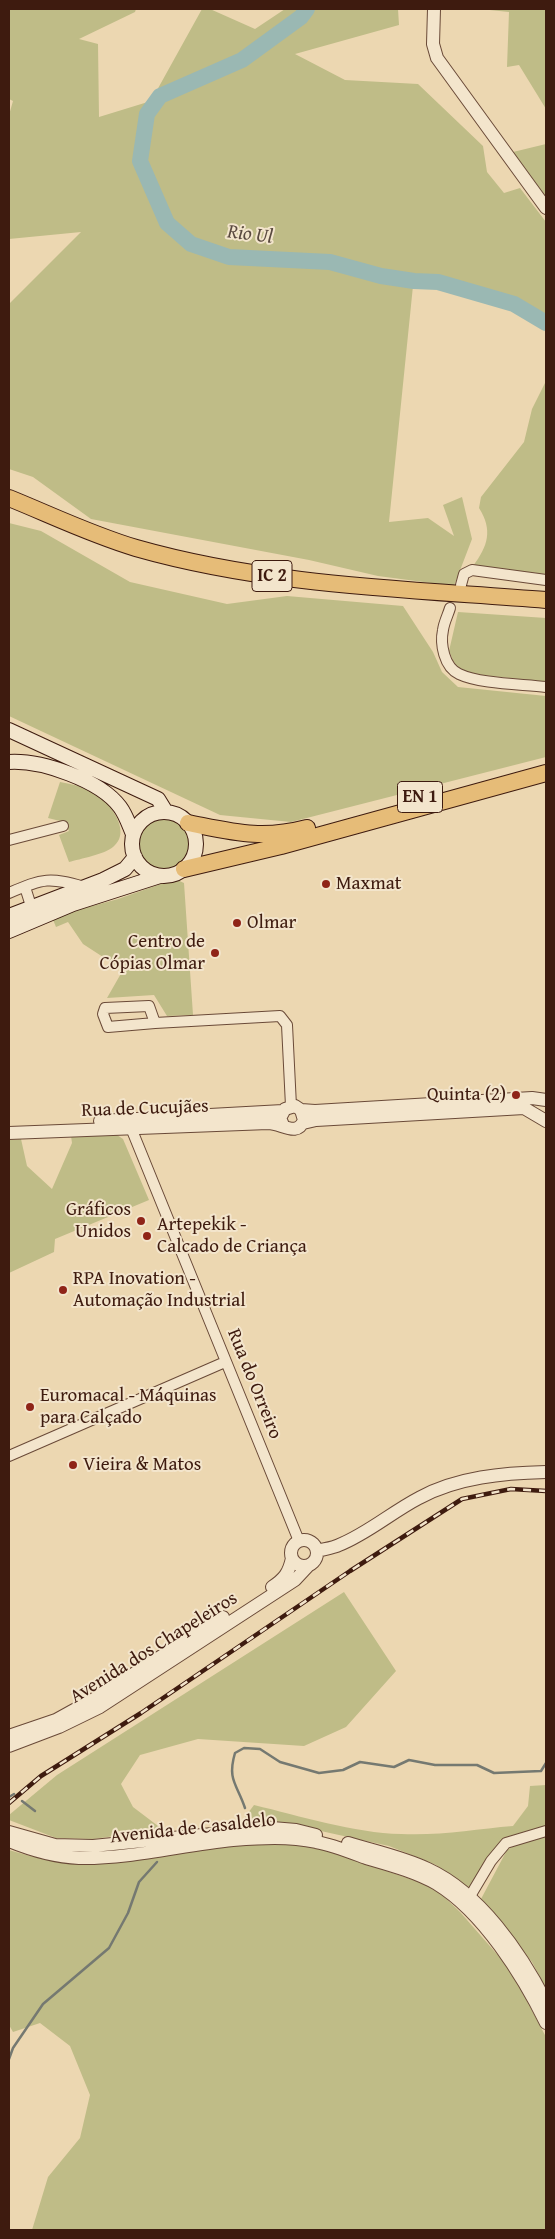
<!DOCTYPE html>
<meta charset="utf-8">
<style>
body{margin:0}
#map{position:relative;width:555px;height:2239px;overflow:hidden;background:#ecd7b1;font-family:"Gentium Book Plus",serif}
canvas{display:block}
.frame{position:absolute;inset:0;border:10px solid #3e1b0f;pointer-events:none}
</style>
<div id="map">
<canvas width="555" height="2239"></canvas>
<div class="frame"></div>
</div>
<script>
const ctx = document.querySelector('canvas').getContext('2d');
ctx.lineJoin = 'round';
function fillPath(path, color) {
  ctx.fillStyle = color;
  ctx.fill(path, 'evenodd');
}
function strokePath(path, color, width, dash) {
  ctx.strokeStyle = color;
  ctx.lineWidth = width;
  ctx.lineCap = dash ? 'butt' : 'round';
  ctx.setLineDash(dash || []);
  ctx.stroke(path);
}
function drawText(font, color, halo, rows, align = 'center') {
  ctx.font = font + ' "Gentium Book Plus",serif';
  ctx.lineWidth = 4;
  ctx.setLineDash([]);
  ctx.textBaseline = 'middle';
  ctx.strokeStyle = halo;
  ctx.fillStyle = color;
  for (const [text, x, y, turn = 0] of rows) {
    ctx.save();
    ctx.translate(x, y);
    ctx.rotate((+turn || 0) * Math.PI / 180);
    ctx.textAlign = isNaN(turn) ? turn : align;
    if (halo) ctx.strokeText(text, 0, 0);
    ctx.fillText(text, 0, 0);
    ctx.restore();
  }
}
const green = new Path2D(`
 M9 9H136L135 12 79 39 98 44 99 117 151 101 202 9H210L255 29 285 9H398L399 25 295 54 345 80 418 84 483 146 487 172 504 193 520 188 546 222V319C507 296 458 281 414 276L389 522 428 518 454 536 443 505 462 497 472 539 454 586 378 576 309 560 91 519 33 477 9 469V304L81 232 9 239V115L13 101 9 99Z
 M480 9H546V109L519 65 507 67 509 12Z
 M546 144V197L513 152Z
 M546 381V574L473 566C488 546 493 530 479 508L481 497 524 442 532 409Z
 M9 523 41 531 130 582 227 604 287 596 403 606 433 652 442 672 458 687 546 696V757L291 822 220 815 9 716Z
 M458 612 546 618V682L473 674 456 667 449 651Z
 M60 782C70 784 81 786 90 790 107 798 134 831 113 847 105 854 80 859 69 862L59 835 69 831 64 822 48 818Z
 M137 844a27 27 0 1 1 54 0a27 27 0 1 1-54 0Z
 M175 879 184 883 193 1015 167 1016 154 995 107 998 123 970 83 944 68 922 56 927 52 917 118 899Z
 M117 1135 123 1139 149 1200 55 1239 54 1252 9 1273V1140L21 1139 27 1166 52 1189 72 1143 71 1136Z
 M344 1592 396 1671 346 1727 304 1746 198 1739 140 1755 121 1784 133 1807 162 1829 94 1839 56 1838 9 1820V1815L57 1775Z
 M546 1785V1826L521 1833 501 1842 470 1890 436 1865 389 1846 280 1822 247 1825 245 1817 254 1805C300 1816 354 1833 401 1834 439 1836 476 1829 513 1826L528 1806 530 1786Z
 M546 1835V1989L532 1962 481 1899 507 1850 522 1841Z
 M274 1842 315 1847 434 1887 460 1912 510 1969 546 2037V2230H32L48 2177 80 2138 90 2095 70 2046 40 2023 13 2032 9 2025V1850L30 1856 78 1863Z`);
const stream = new Path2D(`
 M9 1797 14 1794
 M22 1801 35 1811
 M245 1808C237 1784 227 1780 235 1753L244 1748 260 1749 280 1762 319 1773 343 1770 360 1762 394 1767 409 1760 435 1765H477L494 1773 541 1771 546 1763
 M9 2059 13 2048 43 2004 109 1948 128 1913 139 1882 157 1862`);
const river = new Path2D(`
 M307 9 301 17 242 60 160 96 147 114 140 161 167 223 191 244 229 257 330 262 381 276 414 281 438 282 514 304 546 323`);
const minor = new Path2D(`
 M461 585 464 574 472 570 546 580
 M450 608C448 615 444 622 443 630 440 644 444 667 459 674 480 684 522 684 546 687
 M9 840 63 826
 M25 887 31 906
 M9 893C44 878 49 877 85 887
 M155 1023 108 1027 103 1014 105 1008 149 1006 155 1023 280 1016 287 1025 291 1106
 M129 1123 299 1541
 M9 1456 225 1362
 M469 1898 491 1861 506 1843 546 1831`);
const tertiary = new Path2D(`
 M434 9 433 44 437 58 546 208
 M301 1110 315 1111 532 1098 546 1100
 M100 1121 283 1111
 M303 1123 316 1120 524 1108 546 1121
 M9 1133C95 1129 182 1127 268 1123 282 1123 297 1138 304 1120L301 1110 295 1106 285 1109 280 1118 283 1125
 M291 1553a13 13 0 1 1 26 0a13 13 0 1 1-26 0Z
 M317 1551C324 1549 333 1548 339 1545 367 1534 392 1512 419 1498 457 1477 504 1473 546 1472
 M272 1587C284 1579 289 1573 292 1558
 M9 1736 56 1720 94 1699 223 1617
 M9 1746 59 1727 100 1707 295 1580 309 1565
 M9 1832 55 1845 93 1846 272 1828 296 1830 316 1835
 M9 1841C31 1850 55 1857 79 1858 130 1859 182 1845 233 1840 260 1838 289 1836 316 1842 333 1845 350 1852 366 1858 390 1865 416 1872 437 1884 483 1912 523 1976 546 2023
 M348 1843C374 1851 403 1857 428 1869 480 1893 521 1953 546 2002`);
const secondary = new Path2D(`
 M9 730 158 799 166 812
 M9 762C41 760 100 780 120 807 126 815 129 825 133 834
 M132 844a32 32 0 1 1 64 0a32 32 0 1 1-64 0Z
 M9 916 103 880 125 869 135 857
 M9 931 73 904 160 876`);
const primary = new Path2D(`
 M188 823C234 832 261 840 307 828
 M184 869 281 846 546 773`);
const trunk = new Path2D(`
 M9 498C51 515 92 535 136 548 269 586 409 589 546 600`);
const rail = new Path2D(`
 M9 1803 41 1776 141 1713 350 1571 462 1499 511 1489 546 1491`);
const markers = [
 [326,884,5,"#8f2418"],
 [237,923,5,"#8f2418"],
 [215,953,5,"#8f2418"],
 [516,1095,5,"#8f2418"],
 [141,1221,5,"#8f2418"],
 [147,1236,5,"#8f2418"],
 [63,1290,5,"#8f2418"],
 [30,1407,5,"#8f2418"],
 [73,1465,5,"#8f2418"]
];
const shields = [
 [272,576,40],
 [420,797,45]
];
const shieldNames = [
 ["IC 2",272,576],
 ["EN 1",420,797]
];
const poiNames = [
 ["Maxmat",336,884],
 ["Olmar",247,923],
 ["Centro de",205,942,"right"],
 ["Cópias Olmar",205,964,"right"],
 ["Quinta (2)",506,1095,"right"],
 ["Gráficos",131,1210,"right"],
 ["Unidos",131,1232,"right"],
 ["Artepekik -",157,1225],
 ["Calcado de Criança",157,1247],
 ["RPA Inovation -",73,1279],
 ["Automação Industrial",73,1301],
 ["Euromacal - Máquinas",40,1396],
 ["para Calçado",40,1418],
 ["Vieira & Matos",83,1465]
];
const streetNames = [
 ["Rua de Cucujães",145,1109,-2],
 ["Rua do Orreiro",254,1384,68],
 ["Avenida dos Chapeleiros",154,1648,-32],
 ["Avenida de Casaldelo",193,1829,-6]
];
const waterNames = [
 ["Rio Ul",250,235,7]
];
fillPath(green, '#bfbc87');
strokePath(stream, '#757971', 2.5);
strokePath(river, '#9ab8b3', 16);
strokePath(minor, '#6a4a38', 12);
strokePath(tertiary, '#6a4a38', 14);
strokePath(secondary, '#3e1b0f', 16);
strokePath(primary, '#3e1b0f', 18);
strokePath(trunk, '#3e1b0f', 18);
strokePath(minor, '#f3e5cc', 10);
strokePath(tertiary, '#f3e5cc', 12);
strokePath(secondary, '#f3e5cc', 14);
strokePath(primary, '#e6bc78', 16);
strokePath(trunk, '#e6bc78', 16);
strokePath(rail, '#3e1b0f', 4.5);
strokePath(rail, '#f3e5cc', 2.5, [8]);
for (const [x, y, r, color] of markers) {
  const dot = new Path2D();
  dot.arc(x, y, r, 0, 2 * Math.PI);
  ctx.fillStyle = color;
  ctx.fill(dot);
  strokePath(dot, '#f3e5cc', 2);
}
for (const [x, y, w] of shields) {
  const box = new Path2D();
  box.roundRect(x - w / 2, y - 15.5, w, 31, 4);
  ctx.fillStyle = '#f3e5cc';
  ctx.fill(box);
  strokePath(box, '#3e1b0f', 1);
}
drawText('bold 18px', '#3e1b0f', null, shieldNames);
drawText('19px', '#3e1b0f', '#f3e5cc', poiNames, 'left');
drawText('19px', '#3e1b0f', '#f3e5cc', streetNames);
drawText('italic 20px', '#5a4a40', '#f3e5cc', waterNames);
</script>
